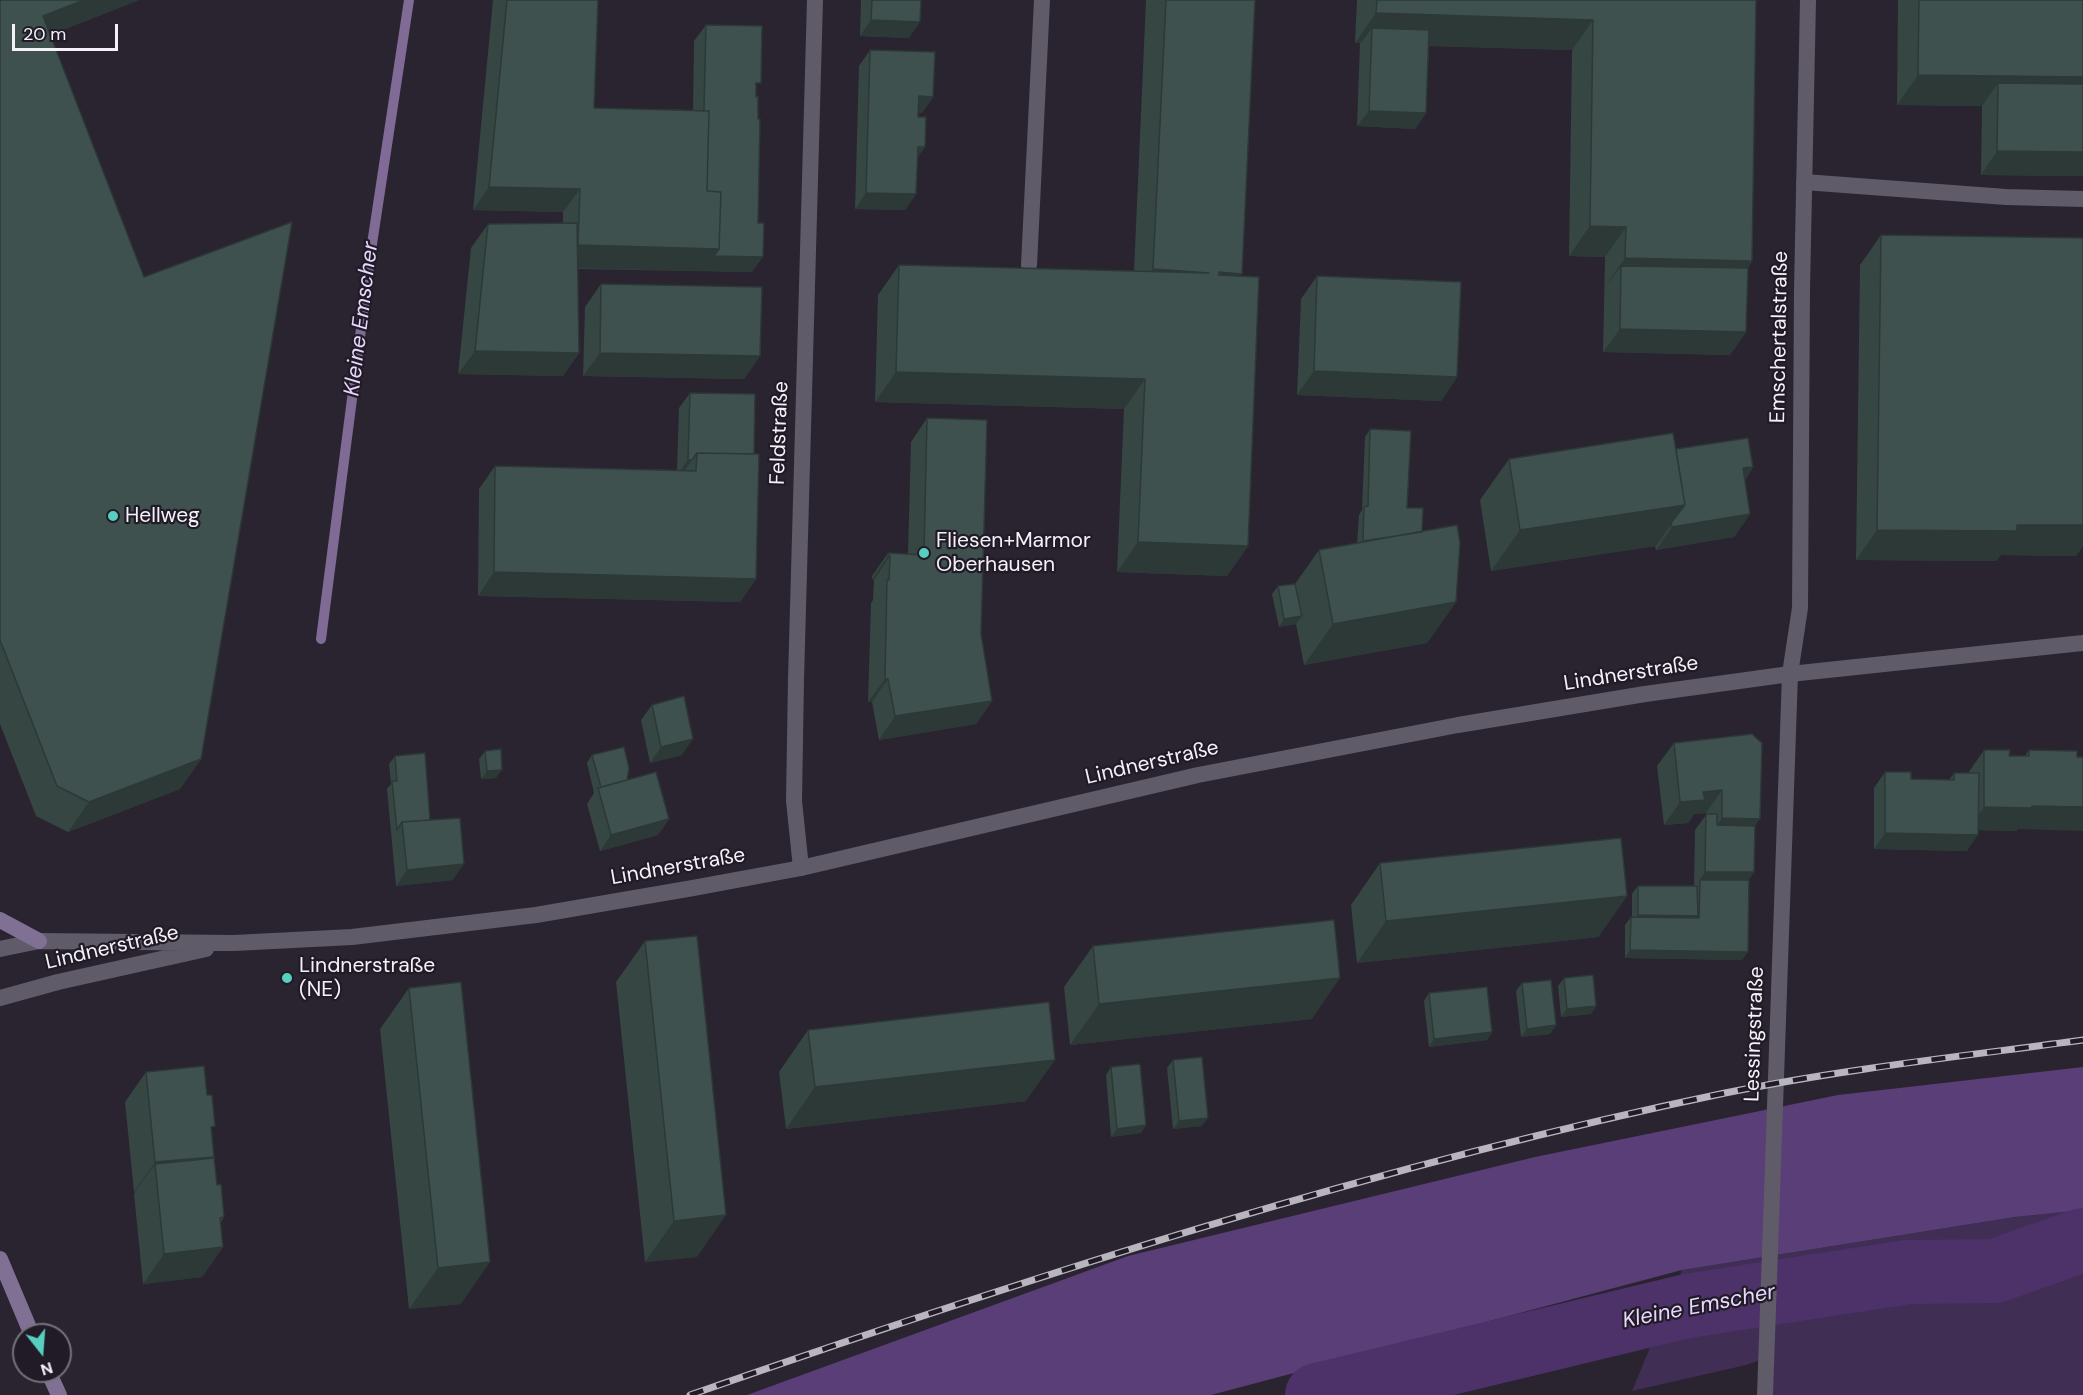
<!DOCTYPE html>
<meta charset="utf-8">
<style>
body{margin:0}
#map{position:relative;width:2083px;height:1395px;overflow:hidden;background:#292430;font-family:"DM Sans",sans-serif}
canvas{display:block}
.north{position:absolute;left:12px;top:1323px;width:60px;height:60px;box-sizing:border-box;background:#201b26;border:2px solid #75717a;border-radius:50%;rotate:163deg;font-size:16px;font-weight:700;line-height:24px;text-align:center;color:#f4f1f9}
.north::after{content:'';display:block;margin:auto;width:21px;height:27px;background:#58cec0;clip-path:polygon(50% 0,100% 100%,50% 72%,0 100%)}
.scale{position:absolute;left:12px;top:24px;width:106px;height:27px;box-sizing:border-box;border:3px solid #f4f1f9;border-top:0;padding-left:8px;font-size:18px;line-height:21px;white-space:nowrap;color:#f4f1f9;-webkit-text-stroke:4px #201b26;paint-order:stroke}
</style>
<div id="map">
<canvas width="2083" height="1395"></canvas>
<div class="north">N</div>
<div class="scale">20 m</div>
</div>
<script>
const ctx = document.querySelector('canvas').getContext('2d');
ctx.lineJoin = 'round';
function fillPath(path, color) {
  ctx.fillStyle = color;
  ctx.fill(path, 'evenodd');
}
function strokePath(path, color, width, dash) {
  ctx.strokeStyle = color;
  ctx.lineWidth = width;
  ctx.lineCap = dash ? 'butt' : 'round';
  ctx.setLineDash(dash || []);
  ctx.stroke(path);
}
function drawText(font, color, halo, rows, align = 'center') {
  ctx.font = font + ' "DM Sans",sans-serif';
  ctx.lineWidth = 4.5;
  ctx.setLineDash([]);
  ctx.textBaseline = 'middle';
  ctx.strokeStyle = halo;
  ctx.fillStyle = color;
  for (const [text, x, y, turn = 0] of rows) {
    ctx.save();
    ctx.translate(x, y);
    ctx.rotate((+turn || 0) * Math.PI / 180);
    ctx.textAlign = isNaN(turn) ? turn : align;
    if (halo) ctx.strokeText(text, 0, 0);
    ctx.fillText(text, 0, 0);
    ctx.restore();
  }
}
const green = new Path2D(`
 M2083 1210V1395H1771V1356L1746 1365 1632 1391 1682 1270 2015 1217Z`);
const forest = new Path2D(`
 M2083 1067V1210L2015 1217 1682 1270 1211 1395H747L1128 1256 1535 1157 1838 1095Z`);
const stream = new Path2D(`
 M321 639 372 244 409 0`);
const river = new Path2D(`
 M1317 1395 1687 1306 1908 1272 1995 1271 2083 1240`);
const service = new Path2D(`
 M1804 182 2006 197 2083 199
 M1029 265 1042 0`);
const minor = new Path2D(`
 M801 868 794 801 796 679 815 0
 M1765 1395 1790 674 1800 608 1802 289 1808 0`);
const tertiary = new Path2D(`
 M0 949 39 941 234 943 352 937 536 915 693 888 801 868 1198 775 1458 725 1645 694 1790 674 2083 643
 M0 998 58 982 206 949`);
const secondary = new Path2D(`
 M0 920 39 941
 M0 1259 32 1335
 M48 1371 59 1395`);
const rail = new Path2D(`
 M690 1395C1030 1277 1373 1166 1725 1093 1843 1069 1964 1056 2083 1040`);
const wall = new Path2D(`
 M0 0H139L50 35 201 759 180 789 68 832 36 816 0 724Z
 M493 0H598L594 108 693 110 694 41 706 25 756 89 752 272 578 269 579 353 563 376 458 374 471 248 488 224 563 223V212L473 210Z
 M861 0H921L909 38 860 36Z
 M1146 0H1255L1241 276 1248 546 1227 576 1117 572 1124 409 875 402 878 295 899 265 1134 271Z
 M1357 0H1756L1752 261 1748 268 1746 332 1730 355 1603 352 1605 257 1569 256 1572 50 1429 46 1426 113 1415 129 1357 126 1360 43H1355Z
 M1898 0H2083V176L1981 175 1982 106 1897 105Z
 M870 50 933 97 922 113H918V117L925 147 917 158 916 194 905 210 855 209 859 66Z
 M1881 235 2083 238V546L2076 556 2001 555 1996 561 1856 560 1860 265Z
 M1317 276 1457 377 1441 401 1297 395 1301 299Z
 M601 284 760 356 744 379 583 376 585 307Z
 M690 393 754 454 756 579 740 602 478 596 479 489 495 466 677 470 679 408Z
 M927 418 981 634 992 701 976 724 879 740 872 702H868L871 603 873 600 874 580 872 579V576L888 553 908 554 911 442Z
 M1370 429 1407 508 1422 532 1456 602 1427 643 1304 665 1296 624 1279 627 1272 594 1278 586 1295 584 1319 550 1357 543 1359 515 1362 510 1365 437Z
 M1676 449 1753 467 1745 480 1750 514 1734 537 1656 550 1655 546 1491 571 1480 500 1509 459Z
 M652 705 682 755 650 763 641 720Z
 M1752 734 1755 826 1754 872 1748 880 1742 960 1625 958V925L1631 917H1632V894L1638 886H1694L1695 830 1706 815V813L1694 814 1688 823 1664 825 1657 766 1674 743Z
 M1984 750 2009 756H2025L2029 750 2077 751 2016 831 1978 830 1967 851 1874 849V788L1885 772 1911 779 1949 780 1954 773H1968Z
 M485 751 496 778 481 779 479 759Z
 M592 755 627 780 669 819 658 835 600 851 587 804 594 793 587 763Z
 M395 756 430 820 453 880 396 886 387 789 391 784 389 764Z
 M1380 863 1627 896 1598 937 1357 963 1351 905Z
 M645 941 697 1257 645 1262 616 982Z
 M1093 946 1312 1019 1070 1045 1064 987Z
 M1564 978 1596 1006 1591 1014 1561 1017 1558 986Z
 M1522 983 1556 1025 1550 1034 1521 1037 1516 991Z
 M409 988 461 1304 409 1309 380 1029Z
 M1429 993 1492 1032 1487 1040 1429 1047 1424 1001Z
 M808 1030 1026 1101 786 1129 779 1072Z
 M1173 1060 1202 1126 1173 1129 1167 1068Z
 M1111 1067 1146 1125 1141 1133 1111 1137 1106 1075Z
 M146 1072 212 1131 217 1185 224 1217 221 1222 223 1247 202 1277 143 1284 134 1194 135 1192H134L125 1102Z`);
const shadedWall = new Path2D(`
 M84 0H139L22 46 43 16Z
 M1376 13 1593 20 1572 50 1371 44 1372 28 1361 43H1355Z
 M871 20 920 22 909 38 860 36Z
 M1918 75 2083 77V107L1998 83 1982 106 1897 105Z
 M919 96 933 97 922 113 908 112Z
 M1369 111 1426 113 1415 129 1357 126Z
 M918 147H925L914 163Z
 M1997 151 2083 152V176L1981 175Z
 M489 187 580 189 563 212 473 210Z
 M866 193 916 194 905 210 855 209Z
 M1590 226 1626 227 1605 257 1569 256Z
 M578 245 719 249 763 257 752 272 562 268Z
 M1625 258 1752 261 1731 291 1621 266 1604 288Z
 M1153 269 1209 273 1132 299Z
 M1219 272 1242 274 1221 304Z
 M1620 329 1746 332 1730 355 1603 352Z
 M475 351 579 353 563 376 458 374Z
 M600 353 760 356 744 379 583 376Z
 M1314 371 1457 377 1441 401 1297 395Z
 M896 372 1145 379 1124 409 875 402Z
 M688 460H692L681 476 677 475Z
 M1753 467 1737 490 1743 468Z
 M1685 505 1656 546 1491 571 1520 530Z
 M1750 514 1734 537 1656 550 1672 527Z
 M2017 525H2083V546L2076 556 2001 555 1996 561 1856 560 1877 530Z
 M1138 542 1248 546 1227 576 1117 572Z
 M888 556H890L874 580 872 579Z
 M494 572 756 579 740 602 478 596Z
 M1456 602 1427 643 1304 665 1333 624Z
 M1302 616 1296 624 1279 627 1284 619Z
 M885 679H888L872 702H868Z
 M992 701 976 724 879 740 895 716Z
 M693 739 682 755 650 763 661 747Z
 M201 759 180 789 68 832 89 802Z
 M502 770 496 778 481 779 487 771Z
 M1722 790 1706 813 1694 814 1688 823 1664 825 1680 802 1703 792Z
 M2032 806 2083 807V831L2017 829 2016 831 1968 830 1984 807Z
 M1722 818 1760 819 1744 842 1706 841Z
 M669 819 658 835 600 851 611 835Z
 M1885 833 1978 835 1967 851 1874 849Z
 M464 864 453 880 396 886 407 870Z
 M1705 872H1754L1743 888 1700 880Z
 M1627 896 1598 937 1357 963 1386 921Z
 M1638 915 1698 916 1692 924 1632 923Z
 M1630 950 1748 952 1742 960 1625 958Z
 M1340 978 1312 1019 1070 1045 1099 1004Z
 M1596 1006 1591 1014 1561 1017 1567 1009Z
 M1556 1025 1550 1034 1521 1037 1527 1029Z
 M1492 1032 1487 1040 1429 1047 1434 1039Z
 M1055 1060 1026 1101 786 1129 815 1087Z
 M1208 1118 1202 1126 1173 1129 1179 1121Z
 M1146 1125 1141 1133 1111 1137 1117 1129Z
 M214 1157 193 1187 155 1164 135 1192H134L155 1162Z
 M726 1215 697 1257 645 1262 674 1221Z
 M223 1247 202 1277 143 1284 164 1254Z
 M490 1262 461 1304 409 1309 438 1268Z`);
const building = new Path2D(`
 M0 0H84L43 16 144 277 292 222 201 759 89 802 57 786 0 640Z
 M507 0H598L594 108 709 111 707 191 721 192 719 249 578 245 580 189 489 187Z
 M872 0H921L920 22 871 20Z
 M1166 0H1255L1242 274 1219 272V275L1259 277 1248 546 1138 542 1145 379 896 372 899 265 1209 273 1153 269Z
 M1377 0H1756L1752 261 1625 258 1626 227 1590 226 1593 20 1376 13Z
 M1919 0H2083V77L1918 75Z
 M706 25 762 26 761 83H756V97L758 96V119H760L758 223H764L763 257 714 256 719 249 721 192 707 191 709 111H704Z
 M1372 28 1429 30 1426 113 1369 111Z
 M870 50 935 52 933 97 919 96 918 117H926L925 147H918L916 194 866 193Z
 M1998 83 2083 84V152L1997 151Z
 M577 223 579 353 475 351 488 224Z
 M1881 235 2083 238V525H2017V531L1877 530Z
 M1621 266 1748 268 1746 332 1620 329Z
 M1317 276 1461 282 1457 377 1314 371Z
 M601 284 762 287 760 356 600 353Z
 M690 393 755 394 754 454 697 453 692 460H688Z
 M927 418 987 420 981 634 992 701 895 716 888 679H885L887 580H889L890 556H888V553L924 555Z
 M1370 429 1411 431 1407 508H1423L1422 532 1363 541 1364 507 1368 506Z
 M1673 433 1685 505 1520 530 1509 459Z
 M1748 438 1753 467 1743 468 1750 514 1672 527 1671 523 1685 505 1676 449Z
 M697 453 759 454 756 579 494 572 495 466 696 471Z
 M1457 525 1460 543 1456 602 1333 624 1319 550Z
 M1295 584 1302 616 1284 619 1278 586Z
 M684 696 693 739 661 747 652 705Z
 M1752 734 1762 743 1760 819 1722 818V790L1703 792 1705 800 1680 802 1674 743Z
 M624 747 629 768 627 780 601 787 592 755Z
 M501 749 502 770 487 771 485 751Z
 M1984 750H2010L2009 756H2029V750L2077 751V757H2083V807L2032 806V808L1984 807Z
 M425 753 430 820 402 822 397 830 392 781H397L395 756Z
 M656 772 669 819 611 835 598 788Z
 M1885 772H1911V779L1954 780V773H1979L1978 835 1885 833Z
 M1706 814H1717V825L1755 826 1754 872H1705Z
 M460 818 464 864 407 870 402 822Z
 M1621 838 1627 896 1386 921 1380 863Z
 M1700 880H1749L1748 952 1630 950 1631 917 1699 918Z
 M1638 886H1697L1698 916 1638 915Z
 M1334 920 1340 978 1099 1004 1093 946Z
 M697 936 726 1215 674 1221 645 941Z
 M1593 975 1596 1006 1567 1009 1564 978Z
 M1551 980 1556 1025 1527 1029 1522 983Z
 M461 982 490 1262 438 1268 409 988Z
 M1487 987 1492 1032 1434 1039 1429 993Z
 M1049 1002 1055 1060 815 1087 808 1030Z
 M1202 1057 1208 1118 1179 1121 1173 1060Z
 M1140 1064 1146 1125 1117 1129 1111 1067Z
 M204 1066 207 1095H212L215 1126 211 1127 214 1157 155 1162 146 1072Z
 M214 1158 217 1185 221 1184 224 1217 220 1218 223 1247 164 1254 155 1164Z`);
const markers = [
 [113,516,6,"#58cec0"],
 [924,553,6,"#58cec0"],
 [287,978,6,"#58cec0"]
];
const streetNames = [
 ["Emschertalstraße",1780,337,-89],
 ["Feldstraße",780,433,-88],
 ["Lindnerstraße",1631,674,-9],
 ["Lindnerstraße",1152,763,-13],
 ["Lindnerstraße",678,867,-10],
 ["Lindnerstraße",112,948,-13],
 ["Lessingstraße",1755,1034,-88]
];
const poiNames = [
 ["Hellweg",125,516],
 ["Fliesen+Marmor",936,541],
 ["Oberhausen",936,565],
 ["Lindnerstraße",299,966],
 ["(NE)",299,990]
];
const waterNames = [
 ["Kleine Emscher",362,319,-83],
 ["Kleine Emscher",1699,1307,-11]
];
fillPath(green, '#402e55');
fillPath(forest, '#593e77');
strokePath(stream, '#7f6b95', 10);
strokePath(river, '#4d326a', 64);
strokePath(service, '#605b68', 16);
strokePath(minor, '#605b68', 16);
strokePath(tertiary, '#605b68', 16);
strokePath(secondary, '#807094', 16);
strokePath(rail, '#b8b5be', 7);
strokePath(rail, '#201b26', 4.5, [14]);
fillPath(wall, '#364643');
fillPath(shadedWall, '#2c3937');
fillPath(building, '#3f514e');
strokePath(building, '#2c3937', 1.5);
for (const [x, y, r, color] of markers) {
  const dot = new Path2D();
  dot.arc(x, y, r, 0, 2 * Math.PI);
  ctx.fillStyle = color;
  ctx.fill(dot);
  strokePath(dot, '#201b26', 2);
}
drawText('21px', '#f4f1f9', '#201b26', streetNames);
drawText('21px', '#f4f1f9', '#201b26', poiNames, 'left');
drawText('italic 22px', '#e7d8fc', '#201b26', waterNames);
</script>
